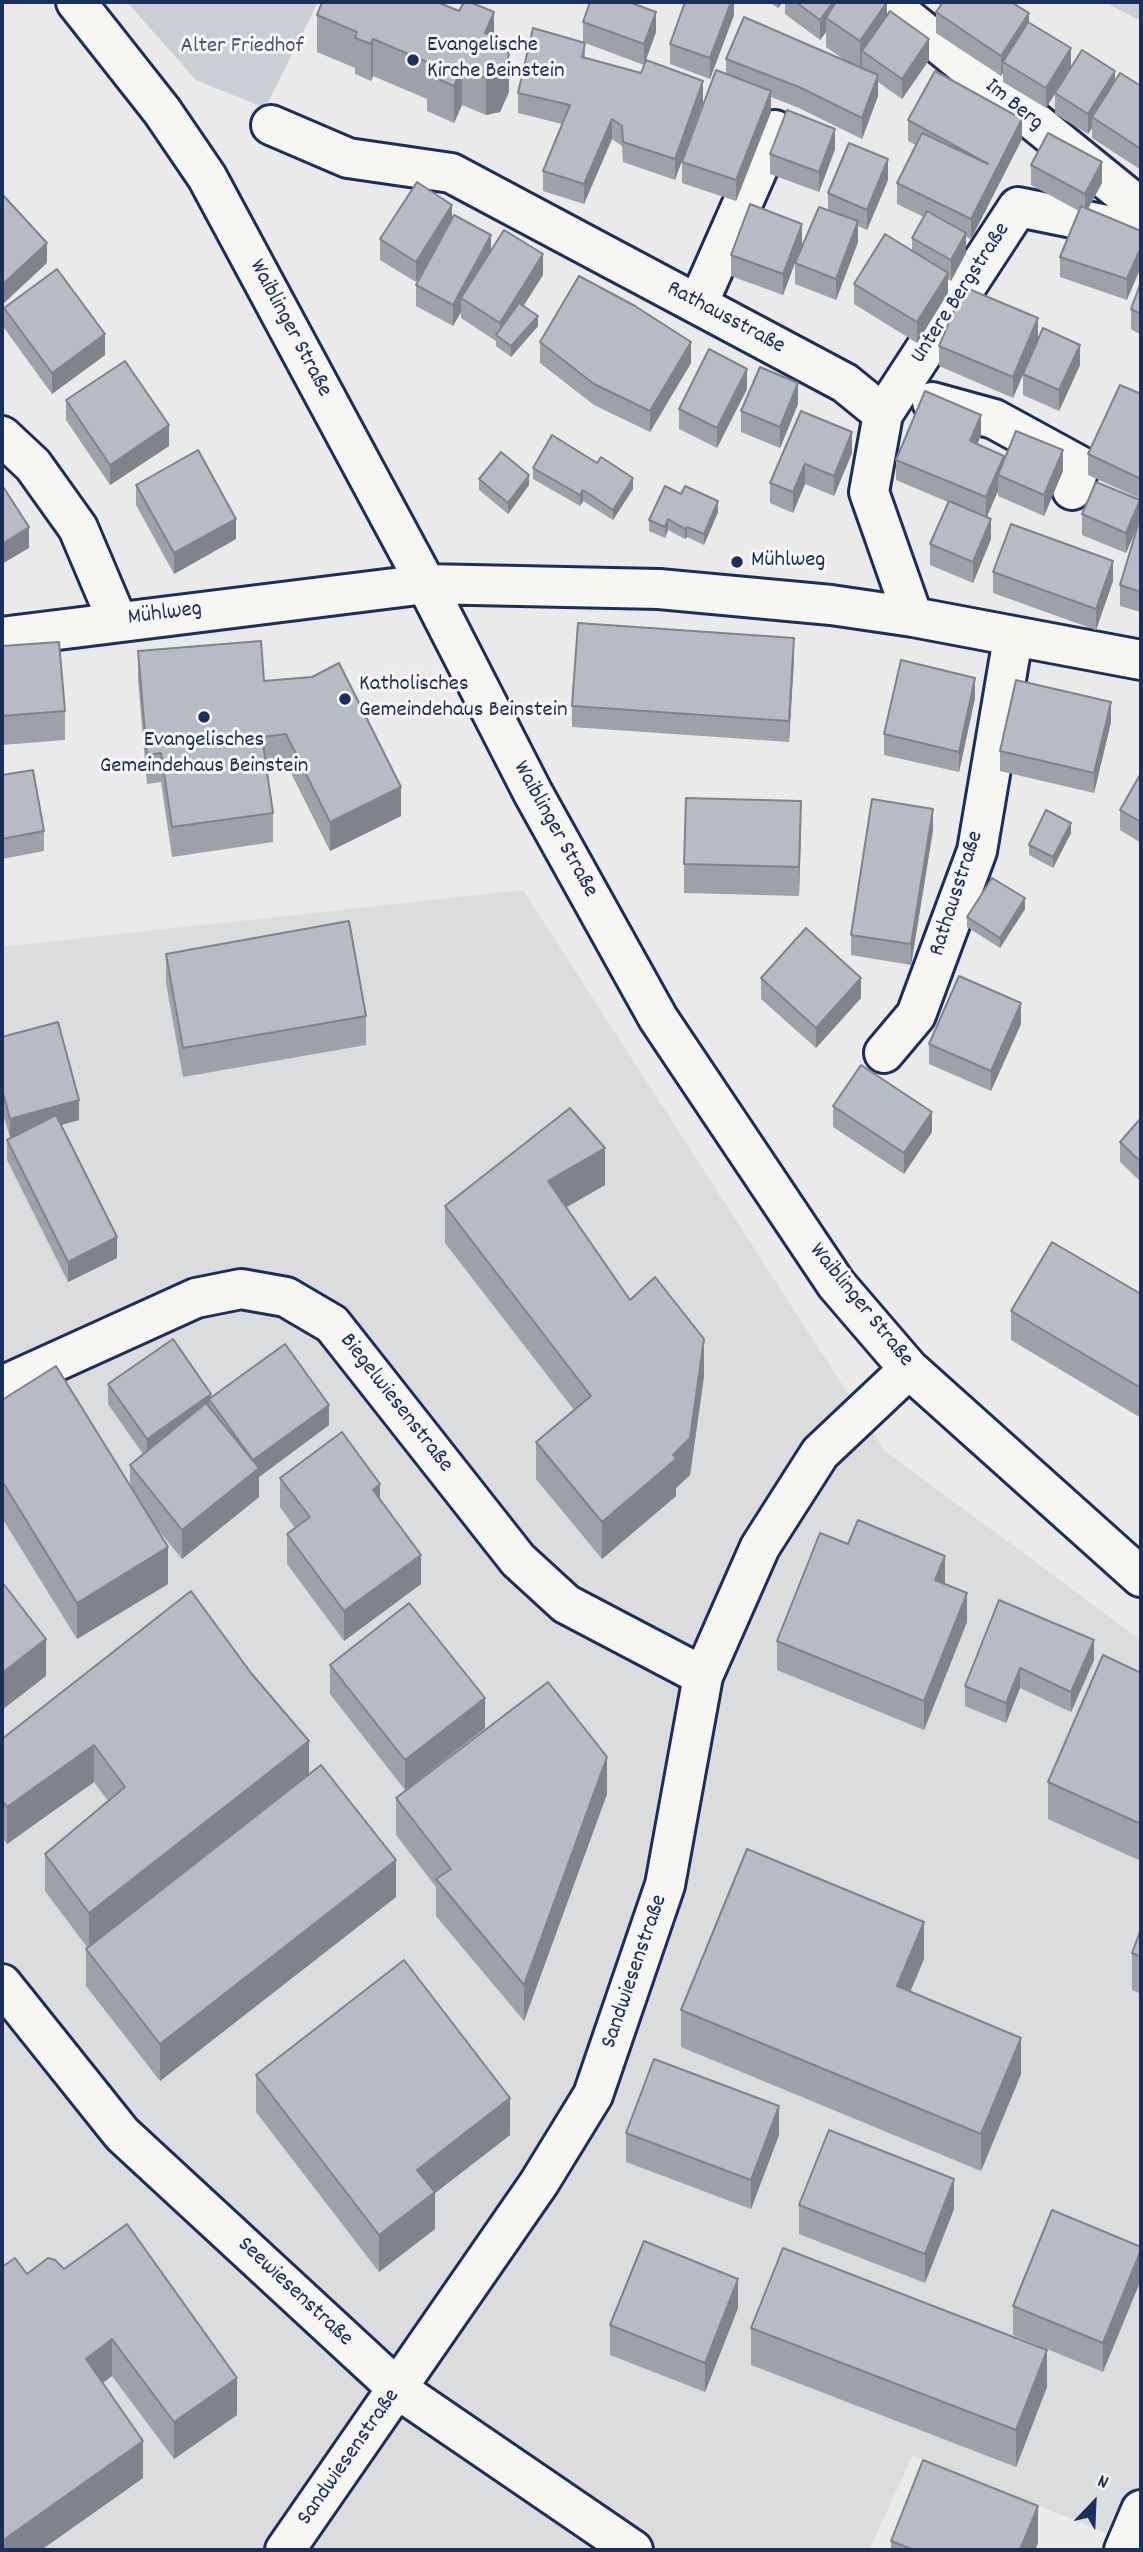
<!DOCTYPE html>
<meta charset="utf-8">
<style>
body{margin:0}
#map{position:relative;width:1143px;height:2552px;overflow:hidden;background:#e9eae9;font-family:Dekko,sans-serif}
canvas{display:block}
.frame{position:absolute;inset:0;border:4px solid #1b2f5e;pointer-events:none}
.north{position:absolute;left:1059px;top:2468px;width:70px;height:70px;-webkit-text-stroke:5px #f6f6f2;paint-order:stroke;rotate:23deg;font-size:19px;font-weight:700;line-height:28px;text-align:center;color:#1b2f5e}
.north::after{content:'';display:block;margin:auto;width:24px;height:32px;background:#1b2f5e;clip-path:polygon(50% 0,100% 100%,50% 72%,0 100%)}
</style>
<div id="map">
<canvas width="1143" height="2552"></canvas>
<div class="frame"></div>
<div class="north">N</div>
</div>
<script>
const ctx = document.querySelector('canvas').getContext('2d');
ctx.lineJoin = 'round';
function fillPath(path, color) {
  ctx.fillStyle = color;
  ctx.fill(path, 'evenodd');
}
function strokePath(path, color, width, dash) {
  ctx.strokeStyle = color;
  ctx.lineWidth = width;
  ctx.lineCap = dash ? 'butt' : 'round';
  ctx.setLineDash(dash || []);
  ctx.stroke(path);
}
function drawText(font, color, halo, rows, align = 'center') {
  ctx.font = font + ' Dekko,sans-serif';
  ctx.lineWidth = 6;
  ctx.setLineDash([]);
  ctx.textBaseline = 'middle';
  ctx.strokeStyle = halo;
  ctx.fillStyle = color;
  for (const [text, x, y, turn = 0] of rows) {
    ctx.save();
    ctx.translate(x, y);
    ctx.rotate((+turn || 0) * Math.PI / 180);
    ctx.textAlign = isNaN(turn) ? turn : align;
    if (halo) ctx.strokeText(text, 0, 0);
    ctx.fillText(text, 0, 0);
    ctx.restore();
  }
}
const built = new Path2D(`
 M523 890 885 1451 1141 1640V2491L1121 2539 913 2455 869 2550H2V947Z`);
const green = new Path2D(`
 M127 2H318L265 108 196 80Z
 M1104 2H1141V21Z`);
const minor = new Path2D(`
 M76 2 162 111 207 177 426 584 533 793 658 1018 836 1284 909 1369 1141 1577
 M887 2 1141 208
 M271 125 348 158 451 173 845 383 883 414 869 492 913 617
 M698 304 775 130
 M932 402 994 419 1080 466 1072 490
 M883 414 1018 207 1141 232
 M2 436 33 465 78 528 117 620
 M2 637 426 584 659 589 831 605 913 617 1141 660
 M884 1053 916 1015 977 851 1013 638
 M2 1386 196 1298 241 1289 286 1297 332 1324 518 1560 566 1604 703 1676
 M2 1984 122 2134 399 2390 633 2550
 M285 2550 539 2183 593 2095 665 1885 703 1676 760 1547 820 1453 909 1369
 M1124 2550 1141 2510`);
const wall = new Path2D(`
 M734 2V15L710 79 670 64V44Z
 M769 2H783L778 8Z
 M785 2H887V16L929 60 902 99 878 82V96L862 139 799 108 771 97V112L736 201 682 183V162L726 74V59L849 63 826 47V32L820 40 785 14Z
 M936 12 1029 22 1071 68 1115 81 1141 86V170L1092 138V128L1088 134 1055 114V94L1046 108 1003 82V73L1001 76 936 33Z
 M317 15 494 37 509 92 500 112 486 115 462 105 454 123 427 111V99L373 76 371 81 355 74V68L317 52Z
 M583 22 656 32 644 65 585 43V58L703 102 675 180 623 162 622 146 612 139 584 204 543 191V171L562 124 518 113V93L583 42Z
 M908 120 1022 139 971 239 966 237V253L951 281 948 279V293L917 343 854 304V284L912 251V238L924 217 897 204V183L916 145 908 141Z
 M835 149 819 192 770 174V154Z
 M1031 165 1102 183 1088 209 1141 231 1127 300 1060 277V257L1079 211 1031 185Z
 M888 180 867 230 858 226V242L836 300 795 284V263L828 211V193Z
 M452 219 491 250 543 275 523 306 538 326 511 357 496 346V341L461 318V312L453 326 416 306V285L426 266 416 282 380 260V239Z
 M802 244 783 295 731 276V255Z
 M1141 282V335L1131 329V309Z
 M4 308 105 355 52 394 4 328Z
 M1038 339 1080 365 1059 411 1023 395V375L1013 398 939 366V346Z
 M540 342 691 363 650 432 594 405 540 363Z
 M747 389 717 448 679 429V409Z
 M1141 394V499L1088 475V454Z
 M66 400 169 446 110 485 66 420Z
 M798 404 780 448 741 432V411Z
 M801 411 852 453 834 496 805 484 793 513 770 503V483Z
 M981 435 977 444 1004 461 1063 471 1044 516 998 496V491L987 517 991 539 973 583 930 565V544L948 502 896 480V460Z
 M533 468 633 489 613 520 583 501 580 506 533 479Z
 M479 479 529 485 508 514 479 490Z
 M136 485 236 539 174 574 136 505Z
 M718 512 704 545 687 537 685 539 668 530 665 538 649 531V520Z
 M1082 514 1140 518 1141 515V612L1120 606V585L1138 526 1126 553 1082 535Z
 M993 572 1113 581 1096 630 993 593Z
 M2 646 65 711V740L2 745Z
 M138 651 264 681 401 816 330 851 286 763 266 766 273 813V842L172 857 161 782 147 784 138 680Z
 M794 658 789 742 572 727V706Z
 M975 698 959 772 884 755V734Z
 M1111 722 1094 793 1000 771V751Z
 M1141 773V843L1120 830V810Z
 M2 775 44 831V851L2 859Z
 M801 830 799 896 684 893V864Z
 M933 830 911 965 851 955V935Z
 M1071 833 1053 868 1029 855V845Z
 M1025 909 1000 948 967 927V917Z
 M166 954 366 1016V1045L183 1077 166 983Z
 M761 978 861 998 816 1048 761 999Z
 M1021 1024 991 1091 929 1064V1044Z
 M2 1037 79 1120 61 1125 117 1258 68 1282 7 1160V1140L10 1138 2 1110Z
 M833 1106 932 1132 904 1174 833 1127Z
 M1141 1118V1182L1120 1162V1142Z
 M605 1185 566 1207 630 1300 704 1376 690 1475 676 1488V1496L602 1559 536 1479V1442L574 1410 445 1243V1206Z
 M1141 1294V1418L1011 1340V1311Z
 M108 1384 211 1397 329 1425 259 1477V1497L182 1559 155 1526 168 1584 77 1639 2 1518V1400L130 1485V1465L143 1454 108 1404Z
 M280 1478 380 1500 421 1584 344 1641 287 1564V1534L295 1528 280 1507Z
 M945 1584 967 1622 924 1730 777 1670V1641Z
 M191 1591 309 1774 396 1897 160 2081 86 1986V1949L87 1947 45 1891V1854L108 1801 94 1782 7 1844 2 1837V1739Z
 M999 1600 1094 1660 1071 1712 1020 1688 1006 1723 965 1706V1686Z
 M330 1665 485 1728 405 1790 330 1694Z
 M1141 1673V1861L1048 1819V1782Z
 M607 1794 524 2021 436 1916V1887L396 1835V1798Z
 M1141 1929V1994L1132 1990V1953Z
 M924 1959 910 1992 1021 2074 981 2171 681 2047V2010Z
 M256 2075 510 2135 435 2193V2229L379 2272 256 2112Z
 M626 2133 779 2135 751 2209 626 2162Z
 M799 2205 954 2209 925 2283 799 2234Z
 M1141 2247 1103 2372 1013 2335V2306Z
 M64 2269 237 2415 174 2459 112 2376 102 2383 143 2478 41 2550H2L27 2274Z
 M738 2308 705 2392 610 2355V2325Z
 M751 2328 1047 2387 1016 2467 751 2365Z
 M891 2541 1038 2543 1035 2550H891Z`);
const shadedWall = new Path2D(`
 M731 2H734V15L710 79V58Z
 M778 2H783L778 8Z
 M833 2H849L826 18V32L820 40V20Z
 M887 2V31L862 51V67L860 71V41Z
 M494 12V49L485 33Z
 M656 12V32L644 65V44Z
 M1029 13V34L1003 62V73L1001 76V56Z
 M373 39V76L371 81V44Z
 M929 39V60L902 99V79Z
 M1071 48V68L1046 108V88Z
 M509 55V92L500 112 486 115V78Z
 M462 68V105L454 123V86Z
 M1115 71V91L1092 117V128L1088 134V114Z
 M878 75V96L862 139V118Z
 M703 81V102L675 180V159Z
 M771 91V112L736 201V180Z
 M612 119V139L584 204V184Z
 M1022 119V139L971 239V219Z
 M835 129V149L819 192V172Z
 M888 159V180L867 230V210Z
 M1102 162V183L1085 214V194Z
 M452 205V225L416 282V262Z
 M858 221V242L836 300V279Z
 M802 224V244L783 295V274Z
 M966 233V253L951 281V260Z
 M491 235V256L461 298V312L453 326V305Z
 M47 243V263L2 305V285Z
 M1141 247V267L1127 300V279Z
 M543 254V275L502 340 500 338V323Z
 M948 273V293L917 343V322Z
 M538 316V326L511 357V346Z
 M1038 318V339L1013 398V377Z
 M105 334V355L52 394V373Z
 M691 342V363L650 432V411Z
 M1080 345V365L1059 411V390Z
 M747 369V389L717 448V428Z
 M798 383V404L780 448V427Z
 M981 415V435L970 462V441Z
 M169 425V446L110 485V465Z
 M852 432V453L834 496V476Z
 M1063 450V471L1044 516V495Z
 M1004 456V476L998 475V491L986 518V497Z
 M805 464V484L793 513V492Z
 M529 475V485L508 514V503Z
 M633 478V489L613 520V510Z
 M583 490V501L580 506V495Z
 M1140 500V520L1126 553V533Z
 M718 501V512L704 545V534Z
 M236 519V539L174 574V553Z
 M668 519V530L665 538V527Z
 M991 519V539L973 583V562Z
 M29 527V548L2 564V544Z
 M687 527V537L685 539V529Z
 M1113 561V581L1096 630V609Z
 M794 638V658L789 742V721Z
 M975 678V698L959 772V752Z
 M1111 702V722L1094 793V773Z
 M401 787V816L330 851V822Z
 M801 801V830L799 896V867Z
 M933 809V830L911 965V944Z
 M1071 823V833L1053 868V857Z
 M1025 898V909L1000 948V938Z
 M861 978V998L816 1048V1028Z
 M1021 1003V1024L991 1091V1071Z
 M79 1100V1120L10 1139V1119Z
 M932 1112V1132L904 1174V1153Z
 M605 1148V1185L548 1218V1181Z
 M117 1237V1258L68 1282V1262Z
 M704 1339V1376L690 1475 676 1488V1496L602 1559V1522L673 1455Z
 M211 1394V1403L209 1399V1417L147 1459V1439Z
 M329 1405V1425L259 1477V1497L182 1559V1530L253 1460Z
 M380 1484V1513L373 1490Z
 M168 1547V1584L77 1639V1603Z
 M421 1555V1584L344 1641V1611Z
 M945 1556V1585L935 1580Z
 M967 1593V1622L924 1730V1701Z
 M46 1639V1676L2 1710V1673Z
 M1094 1640V1660L1071 1712V1692Z
 M1020 1668V1688L1006 1723V1703Z
 M485 1698V1728L405 1790V1760Z
 M309 1741V1778L89 1950V1913Z
 M94 1745V1782L7 1844V1807Z
 M607 1757V1794L524 2021V1985Z
 M396 1860V1897L160 2081V2044Z
 M924 1922V1959L897 2023V1986Z
 M1021 2038V2074L981 2171V2134Z
 M510 2098V2135L435 2193V2229L379 2272V2235L417 2170Z
 M779 2106V2135L751 2209V2180Z
 M954 2179V2209L925 2283V2254Z
 M1141 2250V2280L1103 2372V2343Z
 M738 2279V2308L705 2392V2363Z
 M112 2339V2376L86 2396V2359Z
 M1047 2350V2387L1016 2467V2430Z
 M237 2378V2415L174 2459V2422Z
 M143 2441V2478L41 2550H2V2541Z
 M1038 2506V2543L1035 2550H1020Z`);
const building = new Path2D(`
 M322 2H437L459 11 464 2H470L494 12 485 33 503 40 509 55 500 75 486 78 462 68 454 86 427 74 432 64 373 39 371 44 355 38 357 32 317 15Z
 M590 2H629L656 12 644 44 583 22Z
 M685 2H731L710 58 670 44Z
 M796 2H833L820 20Z
 M836 2H887L860 41 826 18Z
 M943 2H1011L1029 13 1001 56 936 12Z
 M890 11 929 39 902 79 862 51Z
 M744 17 878 75 862 118 799 87 726 59Z
 M1028 22 1071 48 1046 88 1003 62Z
 M533 28 585 43 582 57 641 73 646 60 703 81 675 159 623 142 622 126 612 119 584 184 543 171 570 105 518 93Z
 M1082 50 1115 71 1088 114 1055 93Z
 M716 70 771 91 736 180 682 162Z
 M935 71 1022 119 971 219 897 183 922 133 988 164 908 120Z
 M1120 73 1141 86V149L1092 117Z
 M787 110 835 129 819 172 770 154Z
 M1048 133 1102 162 1085 194 1031 165Z
 M849 143 888 159 867 210 828 193Z
 M417 182 452 205 416 262 380 239Z
 M2 194 47 243 2 285Z
 M750 204 802 224 783 274 731 255Z
 M1081 206 1141 231V247L1127 279 1060 257Z
 M819 207 858 221 836 279 795 263Z
 M927 211 966 233 951 260 912 238Z
 M454 215 491 235 453 305 416 285Z
 M504 230 543 254 500 323 461 298Z
 M885 234 948 273 917 322 854 284Z
 M57 269 105 334 52 373 4 308Z
 M579 276 635 306 691 342 650 411 594 384 540 342Z
 M1141 282V314L1131 309Z
 M964 287 1038 318 1013 377 939 346Z
 M519 303 538 316 511 346 496 335Z
 M1043 328 1080 345 1059 390 1023 374Z
 M709 349 747 369 717 428 679 409Z
 M125 361 169 425 110 465 66 400Z
 M760 367 798 383 780 427 741 411Z
 M1120 385 1141 394V479L1088 454Z
 M925 391 981 415 970 441 1004 456 986 497 896 460Z
 M801 411 852 432 834 476 805 464 793 492 770 483Z
 M1016 431 1063 450 1044 495 998 475Z
 M552 435 597 463 601 457 633 478 613 510 583 490 580 495 533 468Z
 M198 450 236 519 174 553 136 485Z
 M501 452 529 475 508 503 479 479Z
 M1096 482 1140 500 1126 533 1082 514Z
 M2 485 29 527 2 544Z
 M665 486 681 494 685 486 718 501 704 534 687 527 685 529 668 519 665 527 649 520Z
 M949 501 991 519 973 562 930 544Z
 M1141 515V592L1120 585Z
 M1011 524 1113 561 1096 609 993 572Z
 M578 623 794 638 789 721 572 706Z
 M261 641 264 681 312 677 339 663 401 787 330 822 286 734 262 737 273 813 172 827 161 753 147 755 138 651Z
 M59 642 65 711 2 716V646Z
 M901 660 975 678 959 752 884 734Z
 M1016 680 1111 702 1094 773 1000 751Z
 M33 770 44 831 2 839V775Z
 M1141 773V822L1120 810Z
 M686 798 801 801 799 867 684 864Z
 M872 799 933 809 911 944 851 935Z
 M1046 810 1071 823 1053 857 1029 845Z
 M992 878 1025 898 1000 938 967 917Z
 M349 921 366 1016 183 1048 166 954Z
 M806 928 861 978 816 1028 761 978Z
 M959 976 1021 1003 991 1071 929 1044Z
 M58 1022 79 1100 10 1119 2 1089V1037Z
 M861 1065 932 1112 904 1153 833 1106Z
 M570 1108 605 1148 548 1181 630 1300 655 1277 704 1339 690 1438 673 1455 676 1459 602 1522 536 1442 591 1396 445 1206Z
 M56 1115 117 1237 68 1262 7 1140Z
 M1141 1118V1162L1120 1142Z
 M1052 1242 1141 1294V1388L1011 1311Z
 M173 1339 211 1394 147 1439 108 1384Z
 M285 1344 329 1405 253 1460 209 1399Z
 M56 1366 168 1547 77 1603 2 1481V1400Z
 M206 1403 259 1468 182 1530 130 1465Z
 M342 1432 380 1484 373 1490 421 1555 344 1611 287 1534 310 1517 280 1478Z
 M858 1520 945 1556 935 1580 967 1593 924 1701 777 1641 820 1533 848 1544Z
 M2 1582 46 1639 2 1673Z
 M191 1591 251 1673 309 1741 89 1913 45 1854 125 1787 94 1745 7 1807 2 1800V1739Z
 M999 1600 1094 1640 1071 1692 1020 1668 1006 1703 965 1686Z
 M409 1603 485 1698 405 1760 330 1665Z
 M1103 1655 1141 1673V1824L1048 1782Z
 M548 1682 607 1757 524 1985 436 1879 451 1869 396 1798Z
 M321 1765 396 1860 160 2044 86 1949Z
 M747 1849 924 1922 897 1986 1021 2038 981 2134 681 2010Z
 M1141 1929V1957L1132 1953Z
 M404 1960 510 2098 417 2170 435 2192 379 2235 256 2075Z
 M654 2059 779 2106 751 2180 626 2133Z
 M829 2130 954 2179 925 2254 799 2205Z
 M1052 2210 1141 2247V2250L1103 2343 1013 2306Z
 M127 2224 237 2378 174 2422 112 2339 86 2359 143 2441 2 2541V2267L15 2258 27 2274 48 2258 55 2260 64 2269Z
 M644 2241 738 2279 705 2363 610 2325Z
 M783 2248 1047 2350 1016 2430 751 2328Z
 M923 2460 1038 2506 1020 2550H914L891 2541Z`);
const markers = [
 [413,60,7,"#1b2f5e"],
 [737,562,7,"#1b2f5e"],
 [345,699,7,"#1b2f5e"],
 [204,717,7,"#1b2f5e"]
];
const poiNames = [
 ["Evangelische",427,47],
 ["Kirche Beinstein",427,73],
 ["Mühlweg",751,562],
 ["Katholisches",359,686],
 ["Gemeindehaus Beinstein",359,712],
 ["Evangelisches",204,742,"center"],
 ["Gemeindehaus Beinstein",204,768,"center"]
];
const parkNames = [
 ["Alter Friedhof",242,48]
];
const streetNames = [
 ["Im Berg",1013,106,39],
 ["Untere Bergstraße",962,294,-57],
 ["Rathausstraße",725,319,28],
 ["Waiblinger Straße",289,329,62],
 ["Mühlweg",165,615,-7],
 ["Waiblinger Straße",554,830,61],
 ["Rathausstraße",958,894,-72],
 ["Waiblinger Straße",860,1306,51],
 ["Biegelwiesenstraße",395,1404,52],
 ["Sandwiesenstraße",636,1972,-71],
 ["Seewiesenstraße",294,2293,43],
 ["Sandwiesenstraße",350,2458,-55]
];
fillPath(built, '#dadcde');
fillPath(green, '#caced5');
strokePath(minor, '#1b2f5e', 44);
strokePath(minor, '#f6f6f2', 38);
fillPath(wall, '#9da1aa');
fillPath(shadedWall, '#7f838b');
fillPath(building, '#b6bbc6');
strokePath(building, '#7f838b', 2);
for (const [x, y, r, color] of markers) {
  const dot = new Path2D();
  dot.arc(x, y, r, 0, 2 * Math.PI);
  ctx.fillStyle = color;
  ctx.fill(dot);
  strokePath(dot, '#f6f6f2', 2.5);
}
drawText('23px', '#1b2f5e', '#f6f6f2', poiNames, 'left');
drawText('23px', '#47577c', '#f6f6f2', parkNames);
drawText('23px', '#1b2f5e', '#f6f6f2', streetNames);
</script>
